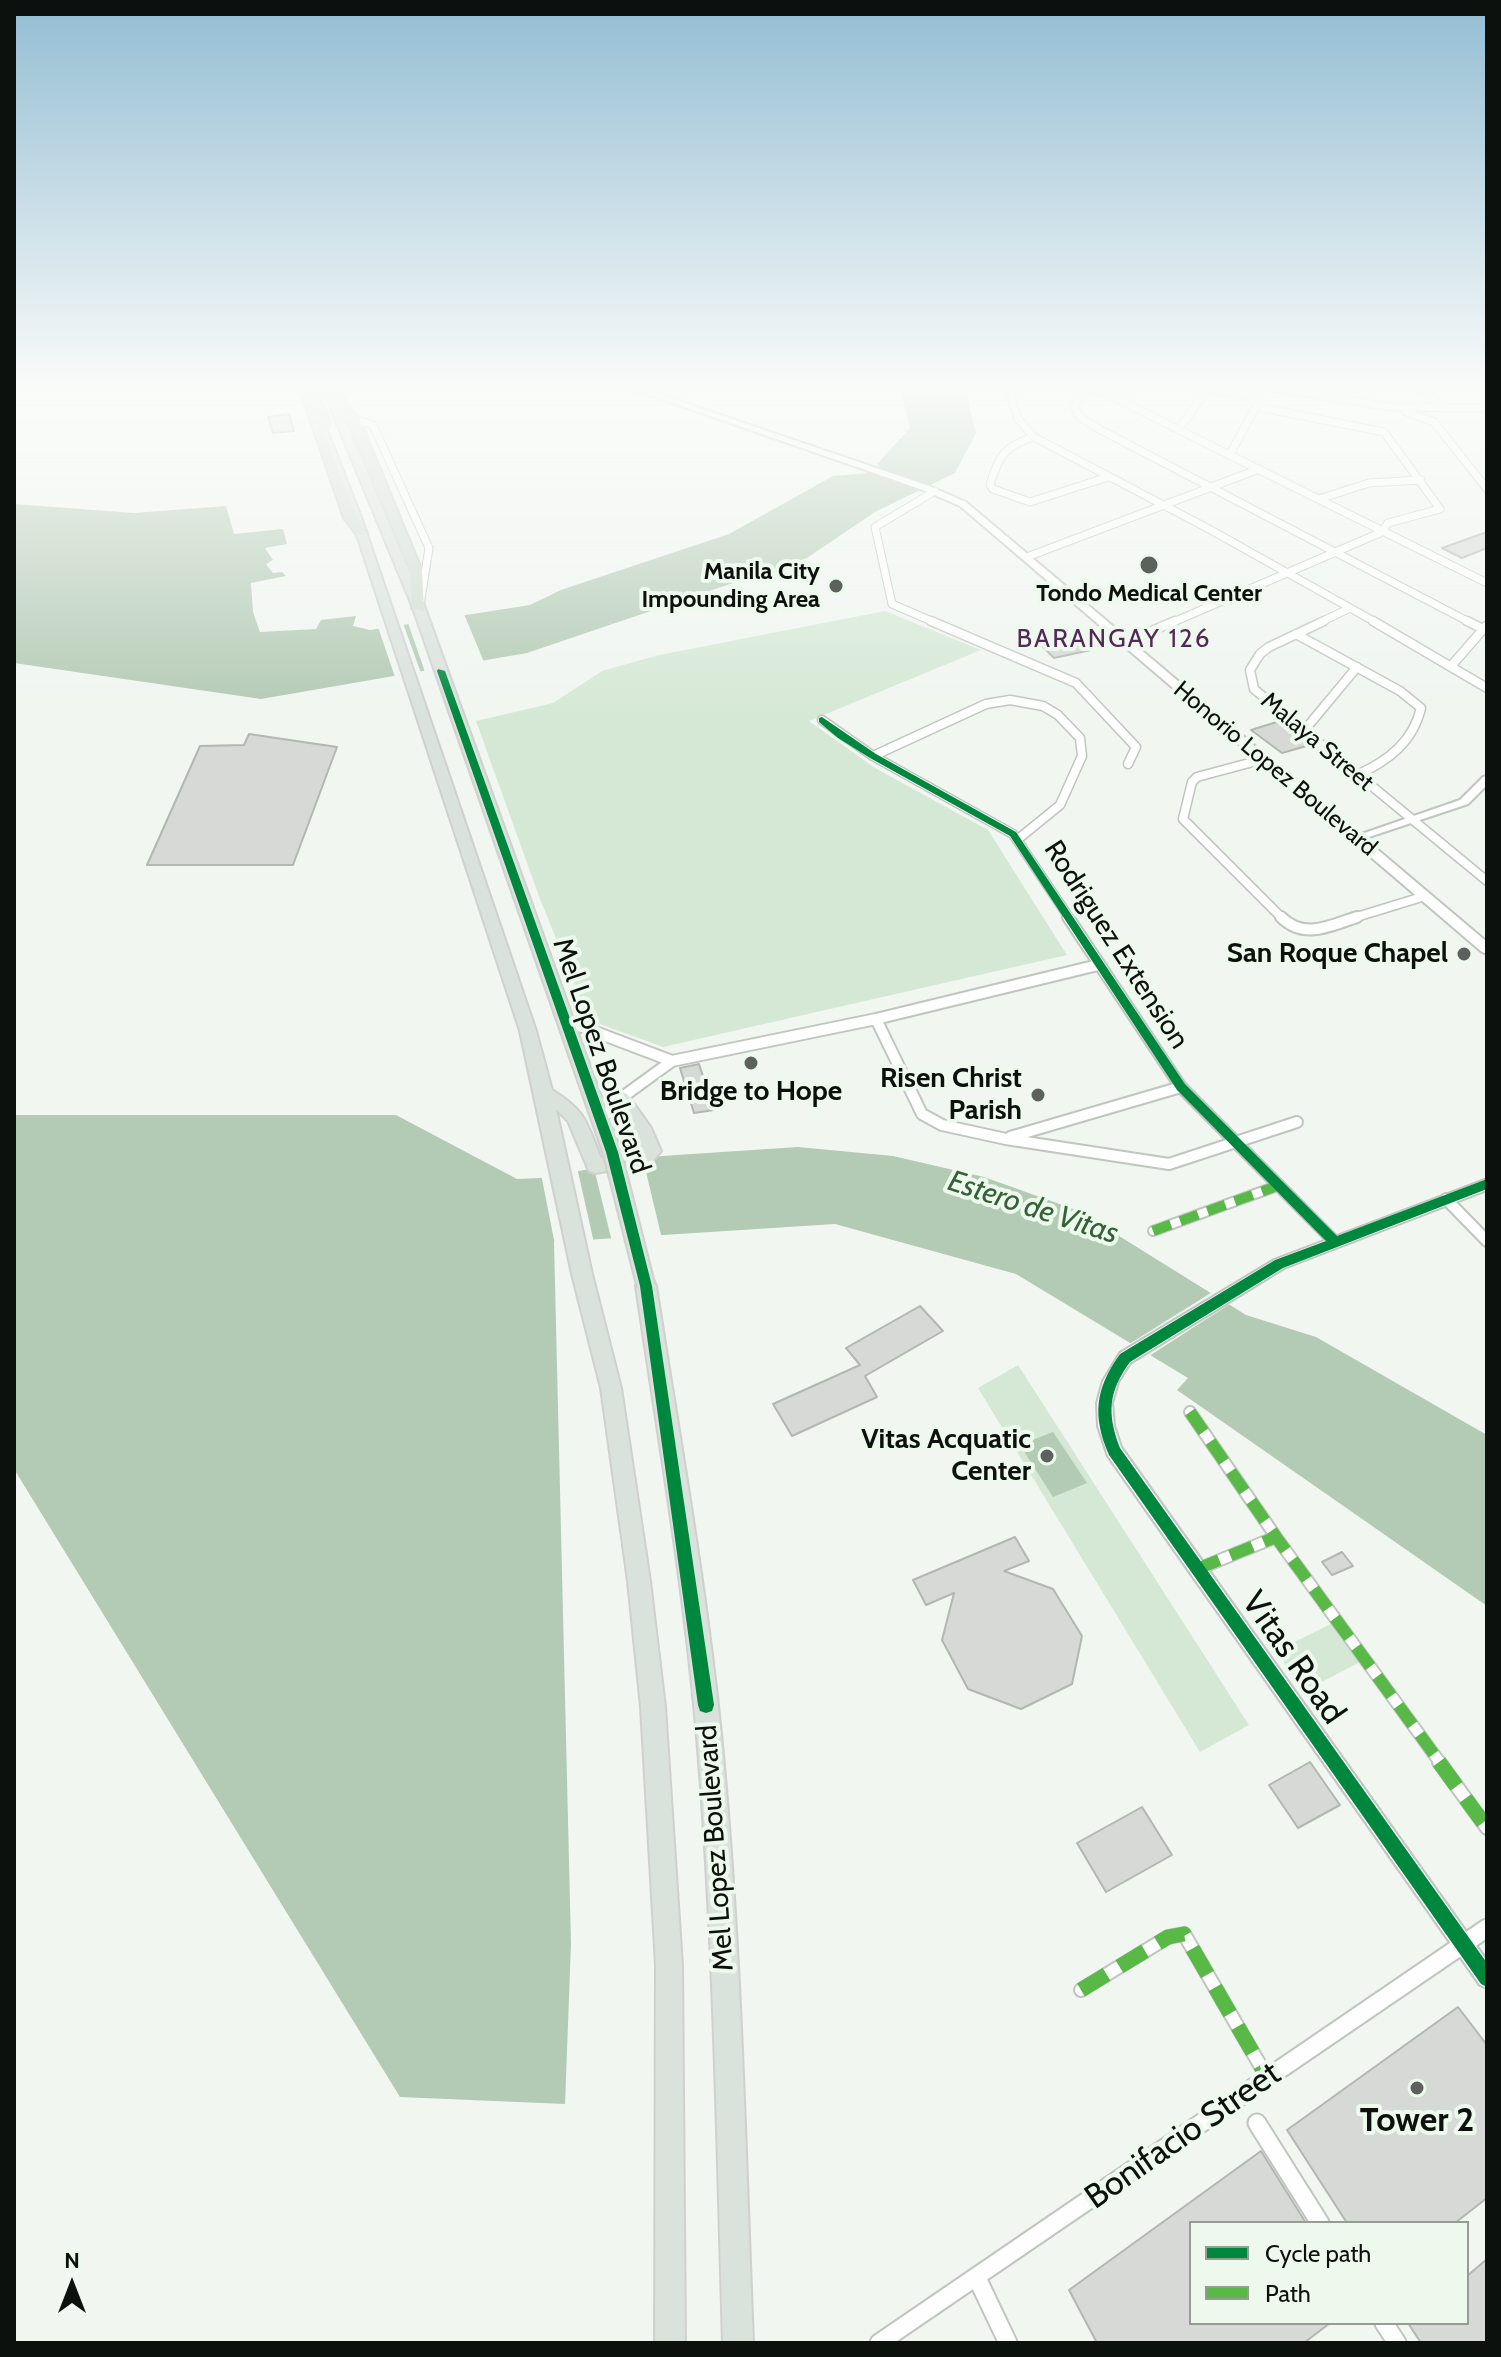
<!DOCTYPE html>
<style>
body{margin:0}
#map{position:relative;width:1501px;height:2357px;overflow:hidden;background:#f1f6f1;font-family:Cabin,sans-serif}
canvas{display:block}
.frame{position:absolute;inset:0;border:16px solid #0d110d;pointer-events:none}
.legend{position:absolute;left:1189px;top:2221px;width:280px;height:104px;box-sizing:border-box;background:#eef9ee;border:2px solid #949c94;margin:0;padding:10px 14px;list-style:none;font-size:24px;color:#0d110d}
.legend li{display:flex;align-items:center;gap:16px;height:40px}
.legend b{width:40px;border:2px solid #949c94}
.north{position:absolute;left:32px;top:2245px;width:80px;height:80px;-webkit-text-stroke:6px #eef9ee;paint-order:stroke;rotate:0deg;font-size:22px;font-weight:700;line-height:32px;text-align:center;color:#0d110d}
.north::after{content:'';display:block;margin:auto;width:28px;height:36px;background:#0d110d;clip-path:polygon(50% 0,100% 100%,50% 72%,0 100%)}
</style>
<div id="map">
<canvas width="1501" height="2357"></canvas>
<div class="frame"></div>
<ul class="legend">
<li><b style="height:10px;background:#00873e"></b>Cycle path</li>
<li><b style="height:10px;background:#58b947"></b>Path</li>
</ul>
<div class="north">N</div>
</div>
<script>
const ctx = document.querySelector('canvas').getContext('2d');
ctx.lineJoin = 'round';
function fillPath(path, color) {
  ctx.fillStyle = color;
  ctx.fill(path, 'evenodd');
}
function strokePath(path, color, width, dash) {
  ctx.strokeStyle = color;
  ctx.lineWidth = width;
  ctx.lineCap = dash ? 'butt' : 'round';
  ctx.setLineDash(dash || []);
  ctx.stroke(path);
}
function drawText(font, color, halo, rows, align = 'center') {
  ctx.font = font + ' Cabin,sans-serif';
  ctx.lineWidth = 8;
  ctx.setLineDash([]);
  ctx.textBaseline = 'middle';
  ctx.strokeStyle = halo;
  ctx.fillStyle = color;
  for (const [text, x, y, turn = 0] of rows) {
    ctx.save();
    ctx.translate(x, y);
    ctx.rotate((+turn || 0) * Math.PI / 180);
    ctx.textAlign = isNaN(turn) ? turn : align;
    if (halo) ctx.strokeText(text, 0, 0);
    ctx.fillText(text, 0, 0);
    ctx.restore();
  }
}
const green = new Path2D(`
 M885 611 981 650 809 721 875 768 988 830 1067 955 663 1047 589 1020 540 899 476 721 553 703 602 671 659 655Z
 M1018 1365 1249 1725 1200 1752 978 1388Z
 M1333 1623 1362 1661 1304 1691 1276 1651Z`);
const water = new Path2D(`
 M900 387H965L976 433 955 473 875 512 807 558 527 653 261 699 14 663V504L134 513 226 506 234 534 283 529 287 544 265 548 273 560 266 564 273 573 282 572 286 576 251 583 253 612 260 632 316 629 321 620 356 616 353 626 370 630 530 605 561 590 729 534 833 476 870 473 880 467 877 464 910 428Z
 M14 1115H396L517 1179 540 1178 662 1156 798 1147 893 1156 984 1177 1079 1211 1246 1315 1316 1337 1487 1435V1606L1177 1390 1188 1378 1016 1274 835 1224 554 1242 571 1944 565 2104 400 2097 14 1469Z
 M1053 1432 1087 1483 1053 1497 1020 1445Z`);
const pier = new Path2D(`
 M464 614 484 662 425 672 408 623Z
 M403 623 422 676 396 680 378 627Z
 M642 1155 662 1239 612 1242 593 1164Z
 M577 1167 594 1243 558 1246V1260L541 1174Z
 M1214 1291 1233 1302 1146 1358 1126 1346Z`);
const building = new Path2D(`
 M289 414 294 431 273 433 268 417Z
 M1487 532V548L1462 558 1442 548Z
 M1079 639 1091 650 1054 658 1043 647Z
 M1280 721 1299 738 1310 745 1282 753 1251 730Z
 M249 734 337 747 293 865H147L200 746 244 745Z
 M699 1064 714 1110 694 1113 680 1068Z
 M920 1306 943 1331 865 1376 877 1397 792 1436 773 1404 860 1365 846 1348Z
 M1015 1537 1029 1561 1004 1571 1053 1589 1082 1636 1072 1684 1021 1709 968 1689 942 1640 954 1593 926 1605 913 1580Z
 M1342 1552 1353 1566 1332 1575 1322 1562Z
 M1310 1762 1340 1805 1298 1828 1269 1785Z
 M1142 1807 1172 1855 1106 1892 1077 1843Z
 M1458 2007 1487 2045V2198L1455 2223H1347L1287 2130Z
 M1261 2151 1306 2223H1191V2323H1330L1304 2343H1097L1069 2290Z
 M1487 2259V2343H1421L1408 2323H1467V2276Z`);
const pedestrianFar2 = new Path2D(`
 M1153 1231 1277 1186`);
const pedestrianFar1 = new Path2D(`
 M1190 1412 1276 1537 1441 1764
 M1198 1569 1276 1537`);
const pedestrian = new Path2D(`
 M1439 1762 1487 1828
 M1081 1990 1168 1937 1184 1934 1267 2077`);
const minorFar3 = new Path2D(`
 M1015 387 1010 395 1018 419 1034 437 1209 529 1377 623
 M1089 387 1074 406 1080 417 1099 429 1471 623
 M1093 387 1487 583
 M1269 387 1391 407 1487 408
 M1423 387 1441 408
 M1208 388 1249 396 1258 403 1230 454
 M1406 412 1434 422 1487 489
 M346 416 373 425 429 548 421 599
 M1179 429 1209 387
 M1034 437C1005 445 998 457 990 485L993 489 1030 502 1108 477
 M935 491 875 527 892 604 936 623
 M1319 499 1369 483 1421 480
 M1027 557 1259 469
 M1171 623 1382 532 1388 523 1440 509 1384 432 1258 407
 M1319 623 1348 609`);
const minorFar2 = new Path2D(`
 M931 621 1076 683 1136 747 1128 764
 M1324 621 1269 647 1260 654 1250 670 1254 689 1487 881
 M1373 621 1487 688
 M1467 621 1483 629
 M1296 634 1400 691 1421 708C1413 742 1388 761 1357 775
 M1126 642 1175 621
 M1452 665 1486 626
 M822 720 873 756 1013 834 1070 919
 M1303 732 1357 667
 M873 756 986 704 1010 700 1043 706 1058 715 1080 738 1082 756 1060 805 1017 840
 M1264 759 1197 777 1192 782 1183 819 1283 919
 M1350 919 1425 896`);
const minorFar1 = new Path2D(`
 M1068 917 1181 1087 1335 1242
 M1281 917C1304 940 1329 926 1357 917
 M876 1019 922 1114 942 1125 1006 1139 1169 1164 1297 1122
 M564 1020 672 1061
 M601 1120 621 1098 672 1061 876 1019 1098 965
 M1010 1137 1181 1087
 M1446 1199 1487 1241`);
const minor = new Path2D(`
 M1257 2123 1320 2223
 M977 2278 1008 2343
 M1384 2323 1397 2343
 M879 2343 1487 1928`);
const tertiary = new Path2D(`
 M1487 776V785L1468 804 1360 840H1352L1350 838 1460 800 1483 777Z
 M1487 1179V1190L1284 1268 1130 1363 1118 1382 1112 1403 1114 1426 1121 1447 1487 1961V1988L1480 1985 1108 1456 1098 1426 1097 1403 1103 1381 1120 1353 1274 1260Z`);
const secondary = new Path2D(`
 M627 387H638L929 486 966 502 1487 942V954L1482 952 960 506 923 490Z`);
const trunk = new Path2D(`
 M322 387H331L425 608 621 1152 619 1155 643 1149 637 1135 612 1098 621 1092 627 1094 651 1128 661 1151 651 1163 645 1165 595 1173 589 1171 568 1121 556 1109 592 1274 621 1388 650 1581 665 1707 682 1965 685 2343H655L656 1965 641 1707 628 1581 601 1388 572 1274 520 1031 351 517 310 405 318 407 361 517 536 1031 552 1090C587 1112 586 1122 601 1158L607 1157 603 1152 413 608Z
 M646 1278 653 1280 656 1286C679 1435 706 1584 721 1734 741 1936 745 2140 753 2343H723C717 2141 714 1938 697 1737 684 1586 658 1436 636 1286L639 1280Z`);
const motorway = new Path2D(`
 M303 398 312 400 356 517 367 532 365 535H357L344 518Z
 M354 418 360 421 422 571 424 611 412 608 410 571 348 421Z`);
const trunkBridge = new Path2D(`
 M612 1152 646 1286`);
const motorwayBridge = new Path2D(`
 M309 387 326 424
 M331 387 354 421`);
const quietFar2 = new Path2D(`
 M1153 1231 1277 1186`);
const quietFar1 = new Path2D(`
 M1190 1412 1276 1537 1441 1764
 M1197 1569 1276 1537`);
const quiet = new Path2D(`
 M1439 1762 1487 1828
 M1081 1990 1168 1937 1184 1934 1267 2077`);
const cycleway = new Path2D(`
 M438 669 445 671 618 1152 652 1286 714 1705 712 1711 706 1713 700 1711 698 1705 640 1286 606 1152 437 671Z
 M822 717 876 754 1016 832 1185 1084 1337 1236 1487 1179V1189L1283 1268 1130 1362C1108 1392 1107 1414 1120 1448L1487 1963V1987L1481 1984 1109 1455C1092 1416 1095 1389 1120 1354L1275 1260 1326 1241 1177 1090 1010 836 870 758 838 738 819 722V718Z`);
const markers = [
 [1149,565,10,"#5d615d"],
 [836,586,8,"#5d615d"],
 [1464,954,8,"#5d615d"],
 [751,1063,8,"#5d615d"],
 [1038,1095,8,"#5d615d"],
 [1047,1456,8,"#5d615d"],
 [1417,2088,8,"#5d615d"]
];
const farPoinames = [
 ["Manila City",820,572],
 ["Impounding Area",820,600],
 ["Tondo Medical Center",1149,594,"center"]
];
const farStreetnames = [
 ["Malaya Street",1317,742,40],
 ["Honorio Lopez Boulevard",1275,769,40]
];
const farQuarternames = [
 ["BARANGAY 126",1114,639]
];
const streetNames = [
 ["Rodriguez Extension",1116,945,57],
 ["Mel Lopez Boulevard",601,1056,71],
 ["Mel Lopez Boulevard",716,1848,-94]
];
const poiNames = [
 ["San Roque Chapel",1448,954],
 ["Risen Christ",1022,1079],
 ["Parish",1022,1111],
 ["Bridge to Hope",751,1092,"center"],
 ["Vitas Acquatic",1031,1440],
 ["Center",1031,1472]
];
const waterNames = [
 ["Estero de Vitas",1033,1208,18]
];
const nearStreetnames = [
 ["Vitas Road",1293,1658,55],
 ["Bonifacio Street",1183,2136,-35]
];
const nearPoinames = [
 ["Tower 2",1417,2121]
];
fillPath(green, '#d5e8d5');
fillPath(water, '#b3cab4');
fillPath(pier, '#f1f6f1');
fillPath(building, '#d6d9d6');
strokePath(building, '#b2b7b2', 2);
strokePath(pedestrianFar2, '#c1c5c1', 12);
strokePath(pedestrianFar1, '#c1c5c1', 14);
strokePath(pedestrian, '#c1c5c1', 16);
strokePath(minorFar3, '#c1c5c1', 9);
strokePath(minorFar2, '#c1c5c1', 11);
strokePath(minorFar1, '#c1c5c1', 14);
strokePath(minor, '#c1c5c1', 21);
strokePath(tertiary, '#c1c5c1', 4);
strokePath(secondary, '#c1c5c1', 4);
strokePath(trunk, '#cfd1cf', 4);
strokePath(motorway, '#cfd1cf', 4);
strokePath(pedestrianFar2, '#fdfefd', 8);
strokePath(pedestrianFar1, '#fdfefd', 10);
strokePath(pedestrian, '#fdfefd', 12);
strokePath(minorFar3, '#fdfefd', 7);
strokePath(minorFar2, '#fdfefd', 8);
strokePath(minorFar1, '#fdfefd', 10);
strokePath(minor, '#fdfefd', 17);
fillPath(tertiary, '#fdfefd');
fillPath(secondary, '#fdfefd');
fillPath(trunk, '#dae2dc');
fillPath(motorway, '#d2dcd3');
strokePath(trunkBridge, '#cfd1cf', 21, []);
strokePath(motorwayBridge, '#cfd1cf', 14, []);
strokePath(trunkBridge, '#dae2dc', 17);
strokePath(motorwayBridge, '#d2dcd3', 12);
strokePath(quietFar2, '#58b947', 10, [19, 10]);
strokePath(quietFar1, '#58b947', 12, [24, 12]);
strokePath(quiet, '#58b947', 15, [30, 15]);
fillPath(cycleway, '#00873e');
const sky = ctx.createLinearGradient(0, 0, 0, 717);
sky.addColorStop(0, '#93bdd3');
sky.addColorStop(0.54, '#f9fbf9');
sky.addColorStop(1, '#f9fbf900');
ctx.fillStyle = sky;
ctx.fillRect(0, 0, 1501, 717);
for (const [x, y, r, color] of markers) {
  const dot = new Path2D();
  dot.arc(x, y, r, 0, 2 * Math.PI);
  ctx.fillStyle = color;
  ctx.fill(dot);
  strokePath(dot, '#eef9ee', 3);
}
drawText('bold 24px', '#0d110d', '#eef9ee', farPoinames, 'right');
drawText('24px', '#0d110d', '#eef9ee', farStreetnames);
ctx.letterSpacing = '2px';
drawText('26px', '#552658', '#eef9ee', farQuarternames);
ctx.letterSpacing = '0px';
drawText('28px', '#0d110d', '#eef9ee', streetNames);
drawText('bold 28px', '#0d110d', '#eef9ee', poiNames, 'right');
drawText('italic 30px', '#356138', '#eef9ee', waterNames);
drawText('34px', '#0d110d', '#eef9ee', nearStreetnames);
drawText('bold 34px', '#0d110d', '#eef9ee', nearPoinames);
</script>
